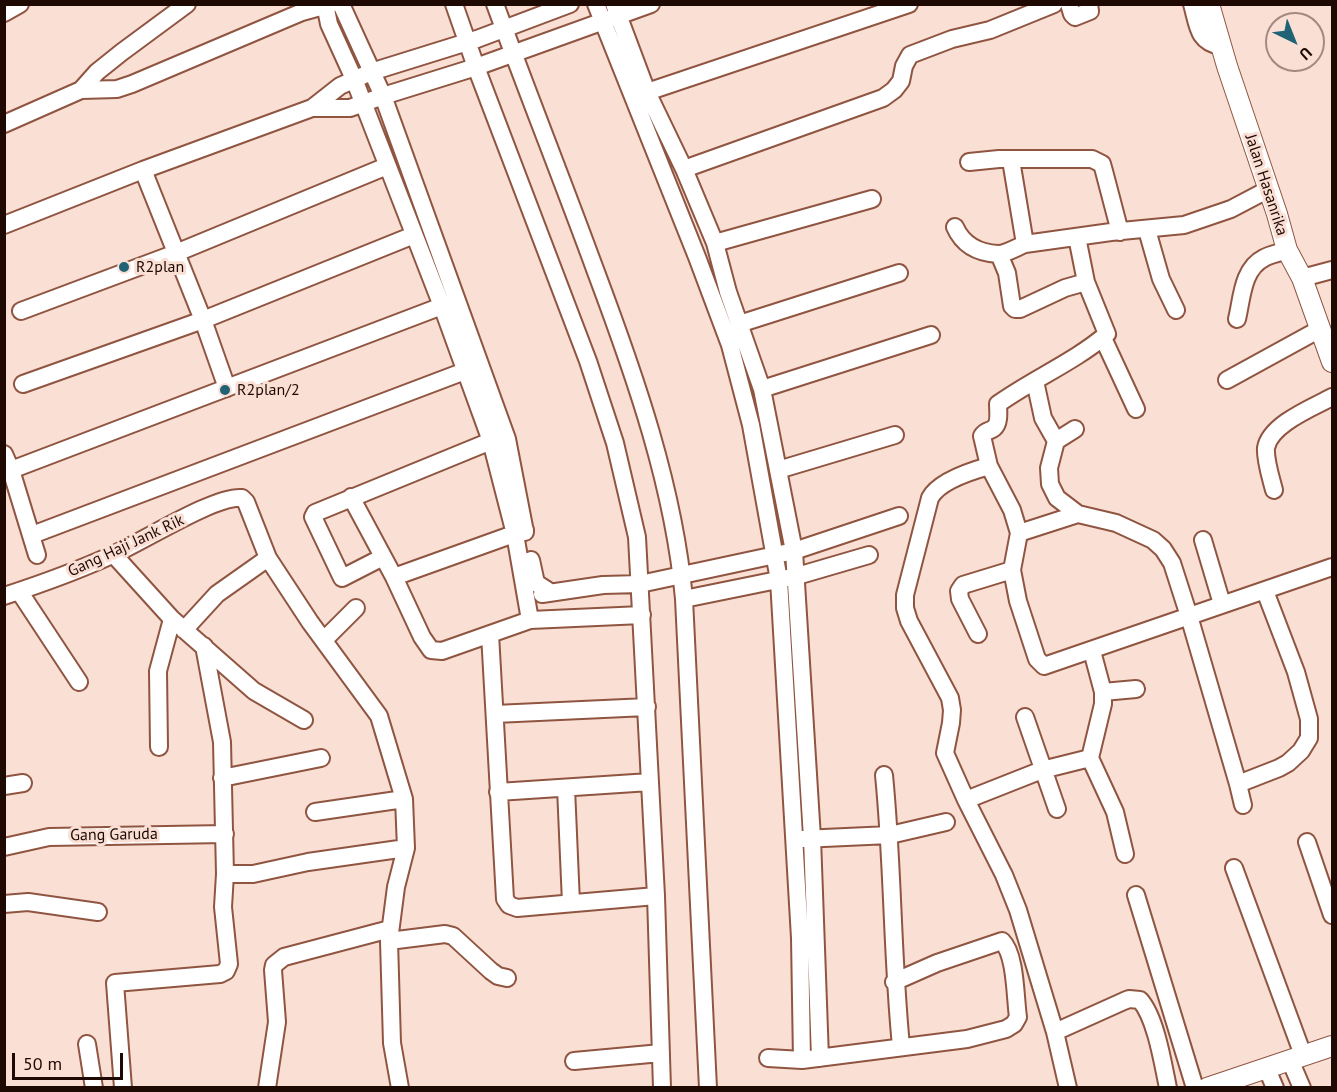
<!DOCTYPE html>
<style>
body{margin:0}
#map{position:relative;width:1337px;height:1092px;overflow:hidden;background:#fadfd5;font-family:"PT Sans",sans-serif}
canvas{display:block}
.frame{position:absolute;inset:0;border:6px solid #1f0903;pointer-events:none}
.north{position:absolute;left:1265px;top:12px;width:60px;height:60px;box-sizing:border-box;background:#fadfd5;border:2px solid #a28981;border-radius:50%;rotate:137deg;font-size:16px;font-weight:700;line-height:24px;text-align:center;color:#1f0903}
.north::after{content:'';display:block;margin:auto;width:21px;height:27px;background:#1f6375;clip-path:polygon(50% 0,100% 100%,50% 72%,0 100%)}
.scale{position:absolute;left:12px;top:1053px;width:111px;height:27px;box-sizing:border-box;border:3px solid #1f0903;border-top:0;padding-left:8px;font-size:18px;line-height:21px;white-space:nowrap;color:#1f0903;-webkit-text-stroke:4px #fadfd5;paint-order:stroke}
</style>
<div id="map">
<canvas width="1337" height="1092"></canvas>
<div class="frame"></div>
<div class="north">U</div>
<div class="scale">50 m</div>
</div>
<script>
const ctx = document.querySelector('canvas').getContext('2d');
ctx.lineJoin = 'round';
function strokePath(path, color, width, dash) {
  ctx.strokeStyle = color;
  ctx.lineWidth = width;
  ctx.lineCap = dash ? 'butt' : 'round';
  ctx.setLineDash(dash || []);
  ctx.stroke(path);
}
function drawText(font, color, halo, rows, align = 'center') {
  ctx.font = font + ' "PT Sans",sans-serif';
  ctx.lineWidth = 6;
  ctx.setLineDash([]);
  ctx.textBaseline = 'middle';
  ctx.strokeStyle = halo;
  ctx.fillStyle = color;
  for (const [text, x, y, turn = 0] of rows) {
    ctx.save();
    ctx.translate(x, y);
    ctx.rotate((+turn || 0) * Math.PI / 180);
    ctx.textAlign = isNaN(turn) ? turn : align;
    if (halo) ctx.strokeText(text, 0, 0);
    ctx.fillText(text, 0, 0);
    ctx.restore();
  }
}
const minor = new Path2D(`
 M325 4 329 24 354 79 442 306 491 441 515 534 530 620
 M341 4 383 96 507 439 525 532
 M454 4 476 67 588 361 615 443 637 537 656 896 662 1088
 M495 4C528 94 563 182 596 272 635 376 674 487 684 599L708 1088
 M596 4 697 257 730 345 751 425 779 580 800 938 802 1060
 M614 4 647 92 684 169 715 243 728 292 762 389 794 551 812 838 820 1058
 M1069 4 1072 14 1075 17 1090 11 1089 4
 M1192 4C1198 25 1197 42 1221 46
 M4 13 20 4
 M81 90 117 89 132 84 302 12 331 4
 M647 92 909 4
 M312 108H350L383 96 476 67 651 4
 M4 124 81 90 97 72 122 52 187 4
 M1011 160 1025 244 1111 232 1184 225 1231 209 1269 189
 M969 162 999 159H1092L1102 164 1104 171 1120 232
 M684 169 883 98 894 90 901 81 904 66 910 55 952 39 990 30 1054 4
 M143 170 203 320 227 388
 M4 225 143 170 312 108 340 86 371 72 477 39 570 4
 M955 227C963 245 978 253 998 254 1006 254 1017 247 1025 244
 M1147 230 1161 279 1176 310
 M715 243 872 199
 M999 254 1007 273 1012 306 1015 309H1020L1065 288 1086 282
 M1302 278 1332 270
 M21 311 176 253 387 166
 M1237 319C1242 299 1242 269 1264 258 1271 254 1280 253 1287 250
 M739 324 899 273
 M1103 338 1136 409
 M1227 380 1320 329
 M1035 381 1043 418 1056 441 1049 468 1050 484 1057 498 1078 514 1116 523 1153 540 1163 549 1172 563 1189 616 1238 784
 M23 384 203 320 414 235
 M762 389 931 335
 M1056 441 1075 429
 M4 454 11 470 37 555
 M989 466 1012 510 1019 533 1078 514
 M11 470 442 306
 M778 470 895 435
 M1274 490C1271 478 1265 460 1266 448 1270 424 1314 407 1332 397
 M351 497 394 577 422 637 431 650 442 651 530 620 642 615
 M1019 533 1012 570 1018 601 1037 659 1044 666 1332 567
 M32 535 465 371
 M1203 540 1222 604
 M114 555 172 619 254 691 304 720
 M383 557 342 578 313 517 315 513 491 441
 M531 560 536 583 550 592
 M394 577 525 530
 M19 591 79 682
 M542 594 603 585 640 584 794 551 899 516
 M4 596C41 584 77 571 112 555 141 543 215 495 242 498L246 502 268 558 310 622 379 716 404 799 406 848 308 862 253 874H225L222 742 204 646
 M684 599 797 576 869 555
 M184 630 217 594 268 558
 M490 634 505 899 509 905 517 908 656 896
 M978 634 960 599 959 591 963 585 1012 570
 M324 640 356 608
 M1092 651 1103 692V704L1090 758 1115 812 1125 854
 M1103 692 1136 689
 M495 714 647 707
 M1025 717 1057 809
 M159 747 158 671 172 619
 M884 775C893 865 892 956 901 1046
 M222 778 321 758
 M4 786 23 783
 M566 788 571 903
 M498 792 650 782
 M966 800 1042 770 1090 758
 M1243 805 1238 784 1279 768 1288 763 1301 751 1309 738V719L1296 672 1265 591
 M315 812 404 799
 M802 839 890 835 946 822
 M1307 842 1332 915
 M4 847 49 837 225 834
 M1234 868 1303 1055
 M1136 895 1195 1088
 M4 904 28 902 98 912
 M389 941 445 934 453 936 491 971 498 976 507 978
 M1055 1032 1124 1001 1129 999 1140 1000C1156 1018 1163 1064 1168 1088
 M87 1044 94 1088
 M768 1058 802 1060 967 1039 1006 1029 1014 1024 1018 1017C1015 997 1016 955 1002 941L937 963 894 982
 M1290 1060 1302 1088
 M574 1061 661 1053
 M1267 1069 1275 1088
 M123 1088 115 983 220 974 226 971 229 964 223 907 225 874
 M267 1088 277 1022 273 970 274 965 284 957 390 929
 M400 1088 392 1043 389 941 396 887 406 848
 M1068 1088 1055 1032 1018 910 1004 875 966 800 945 753 951 723 952 710 950 698 909 621 905 608V595L930 498C939 481 971 471 989 466L982 436C986 430 989 432 994 428 1000 423 998 410 998 404 1033 379 1074 362 1107 334L1086 282 1077 237`);
const tertiary = new Path2D(`
 M1209 4 1227 66 1277 214 1287 250 1302 278 1332 362
 M1207 1088 1332 1046`);
const markers = [
 [124,267,6,"#1f6375"],
 [225,390,6,"#1f6375"]
];
const streetNames = [
 ["Jalan Hasanrika",1266,185,72],
 ["Gang Haji Jank Rik",126,546,-25],
 ["Gang Garuda",114,835,-1]
];
const poiNames = [
 ["R2plan",136,267],
 ["R2plan/2",237,390]
];
strokePath(minor, '#8f5541', 20);
strokePath(tertiary, '#8f5541', 22);
strokePath(minor, '#fff', 16);
strokePath(tertiary, '#fff', 20);
for (const [x, y, r, color] of markers) {
  const dot = new Path2D();
  dot.arc(x, y, r, 0, 2 * Math.PI);
  ctx.fillStyle = color;
  ctx.fill(dot);
  strokePath(dot, '#fadfd5', 2);
}
drawText('16px', '#1f0903', '#fadfd5', streetNames);
drawText('16px', '#1f0903', '#fadfd5', poiNames, 'left');
</script>
